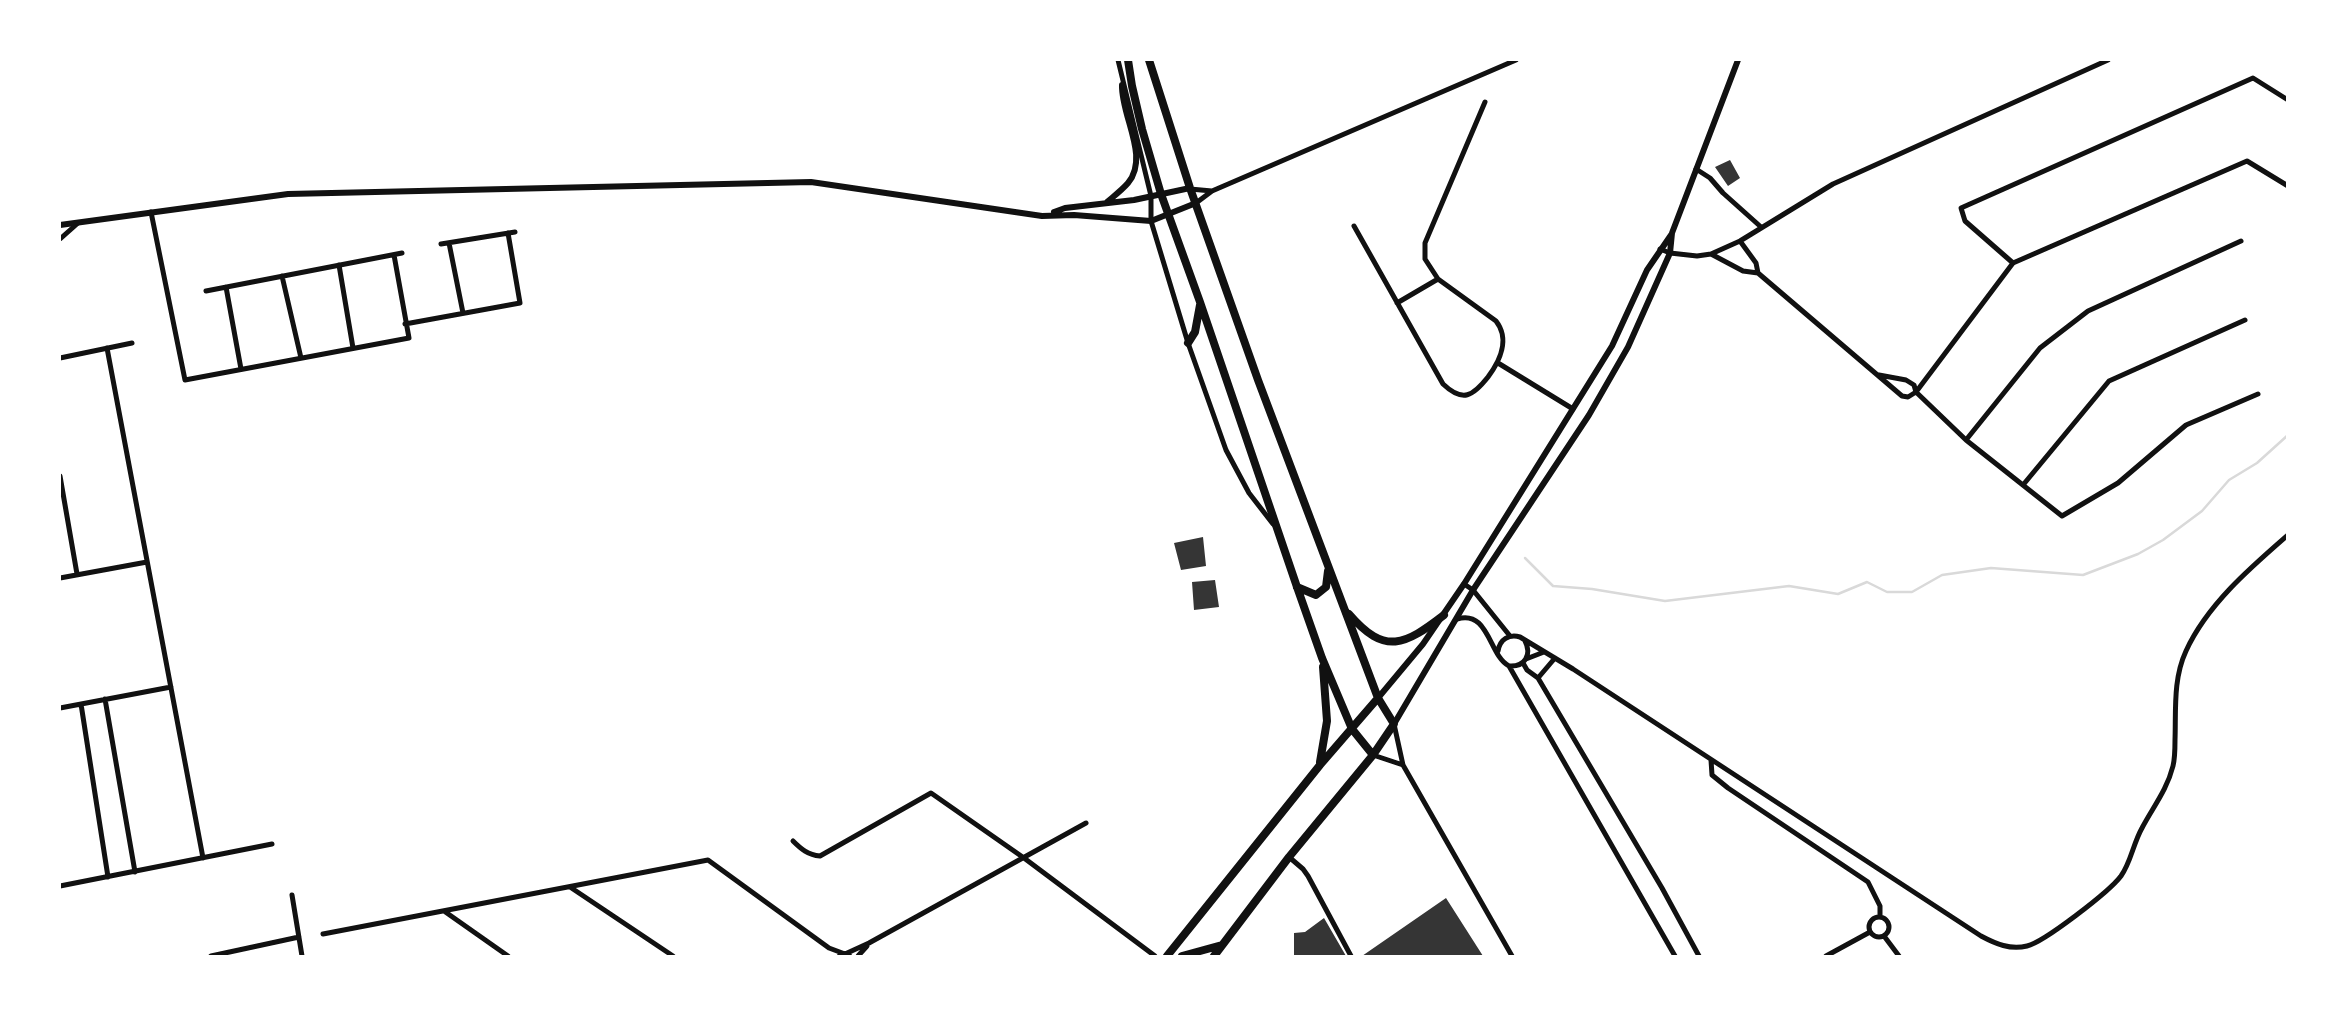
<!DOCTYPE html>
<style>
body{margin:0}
#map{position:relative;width:2347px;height:1016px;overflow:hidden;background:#fff;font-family:"Open Sans",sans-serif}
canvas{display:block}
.frame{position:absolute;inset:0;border:61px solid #fff;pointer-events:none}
</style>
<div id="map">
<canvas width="2347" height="1016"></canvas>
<div class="frame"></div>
</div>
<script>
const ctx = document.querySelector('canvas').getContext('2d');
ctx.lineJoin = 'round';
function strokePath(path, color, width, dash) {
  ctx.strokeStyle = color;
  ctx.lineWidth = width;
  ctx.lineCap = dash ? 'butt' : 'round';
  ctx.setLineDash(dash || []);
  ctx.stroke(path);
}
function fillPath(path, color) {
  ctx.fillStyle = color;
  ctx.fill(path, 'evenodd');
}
const stream = new Path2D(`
 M1525 558 1553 586 1592 589 1665 601 1789 586 1838 594 1867 582 1887 592H1912L1942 575 1991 568 2083 575 2138 554 2163 540 2202 511 2229 480 2257 463 2288 435`);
const building = new Path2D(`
 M1730 160 1740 178 1728 186 1715 167Z
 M1203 537 1206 566 1181 570 1174 543Z
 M1215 580 1219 607 1194 610 1192 582Z
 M1446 898 1483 956H1362Z
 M1324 918 1346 956H1294V933L1305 932Z`);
const minor = new Path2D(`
 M1118 60 1151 196V221L1188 343 1226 450 1249 493 1273 524
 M1696 169 1710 178 1723 193 1761 227
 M1190 189 1212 191
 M1196 203 1212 191 1516 60
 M151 212 185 380 409 338 394 255
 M1354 226 1443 384C1463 403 1473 396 1488 377 1500 361 1510 339 1496 321L1438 279 1425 259V243L1485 102
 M60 239 78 223
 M1740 241 1756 263 1758 273
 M449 243 463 313
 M441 244 515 232
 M1660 249 1670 253 1697 256 1711 254 1740 241 1833 184 2108 60
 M1711 254 1743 271 1758 273 1902 396 1908 397 1916 392 2013 263 2247 161 2288 186
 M2013 263 1965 221 1961 208 2253 78 2288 100
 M339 265 353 348
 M282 276 301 358
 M226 287 241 369
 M206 291 402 253
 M1397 303 1438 279
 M405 324 520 303 508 233
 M107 348 203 858
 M60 358 132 343
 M1498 363 1573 409
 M1879 375 1906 380 1914 385 1916 392 1966 440 2062 516 2118 483 2186 425 2258 394
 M1966 440 2040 348 2088 311 2241 241
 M60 476 77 574
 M2023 485 2109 381 2245 320
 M60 578 147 562
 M1464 584 1473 590 1510 636
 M1457 619C1489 609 1489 656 1509 666L1675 956
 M1498 651C1500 639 1509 634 1520 637L1573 669 1981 936C1996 944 2010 950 2027 946 2044 942 2109 892 2121 876 2131 862 2133 844 2142 828 2153 807 2167 790 2173 766 2175 758 2175 749 2175 740 2176 710 2173 679 2186 651 2207 605 2250 568 2288 535
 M1526 659 1544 652
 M1523 663 1527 670 1538 678 1662 888 1699 956
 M1509 666C1525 667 1532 655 1525 641
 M1538 678 1555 658
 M105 699 135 872
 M81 704 108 877
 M60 708 171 687
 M1394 724 1403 765 1512 956
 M1373 755 1403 765
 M1711 760 1712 775 1728 788 1868 882 1880 906V917
 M793 841C801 849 808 855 820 856L931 793 1024 858 1155 956
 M1289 857 1303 869 1308 876 1351 956
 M60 886 272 844
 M570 887 673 956
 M292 895 302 956
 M444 911 508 956
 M1869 927a10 10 0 1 1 20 0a10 10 0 1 1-20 0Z
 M323 934 708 860 829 948 845 954 869 943 1086 823
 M1884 936 1899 956
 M211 956 299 937
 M858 956 867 946
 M1826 956 1870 932`);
const tertiary = new Path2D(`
 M1107 202C1114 196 1122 190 1128 183 1150 157 1121 116 1122 85
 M1054 212 1065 208 1134 200 1190 188
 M60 225 288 194 811 182 1042 216 1074 215 1151 221 1196 203
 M1378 698 1423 644 1464 584 1612 346 1647 270 1671 235
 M1394 724 1473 590 1589 415 1628 347 1670 253 1672 233 1738 60
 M840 956 845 954 849 956`);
const primary = new Path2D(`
 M1128 60 1132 86 1142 129 1161 194 1200 302 1297 587 1322 658 1352 729 1373 755
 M1149 60 1190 188 1258 380 1378 698 1394 724 1373 755 1289 857 1214 956
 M1188 343 1195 332 1200 305
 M1297 587 1316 595 1326 587 1328 571
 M1349 614C1385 656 1405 645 1444 615
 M1320 762 1327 721 1323 667
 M1167 956 1320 765 1378 698
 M1182 956 1222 945`);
strokePath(stream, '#d9d9d9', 2.5);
fillPath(building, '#353535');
strokePath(minor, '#111', 5);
strokePath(tertiary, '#111', 6);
strokePath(primary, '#111', 8);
</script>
